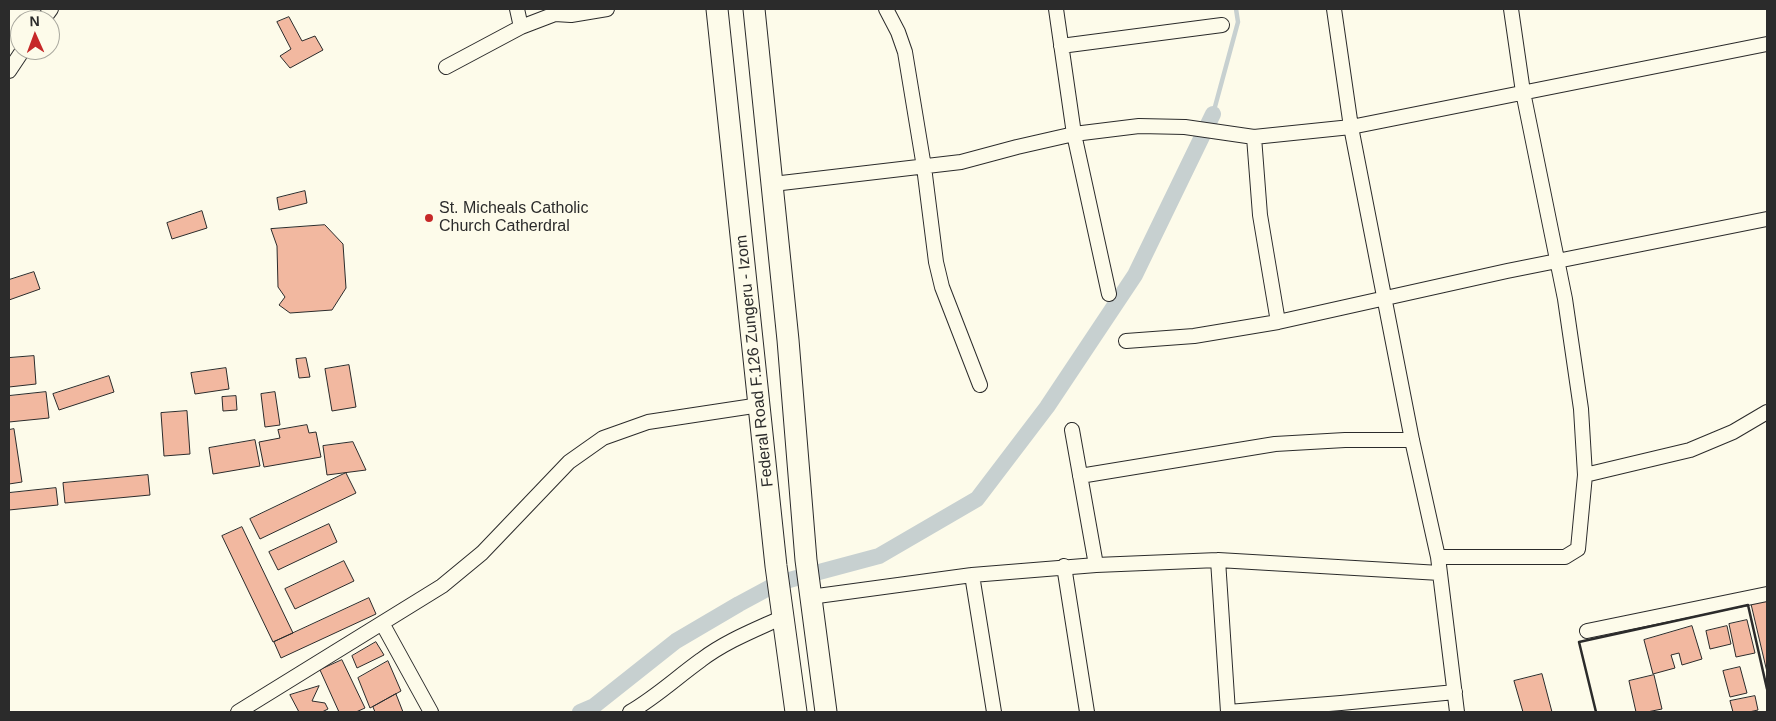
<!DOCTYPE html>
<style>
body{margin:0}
#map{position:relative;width:1776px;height:721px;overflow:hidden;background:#fdfbea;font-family:Arial,sans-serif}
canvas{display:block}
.frame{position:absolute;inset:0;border:10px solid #2b2b2b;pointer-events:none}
.north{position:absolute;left:10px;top:10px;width:50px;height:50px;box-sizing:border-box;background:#fdfbea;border:1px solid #a9a89e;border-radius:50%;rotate:358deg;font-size:14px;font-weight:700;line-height:20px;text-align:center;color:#2b2b2b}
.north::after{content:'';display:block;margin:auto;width:18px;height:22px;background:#c62828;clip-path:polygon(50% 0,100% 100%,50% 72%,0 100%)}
</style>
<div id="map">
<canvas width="1776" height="721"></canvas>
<div class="frame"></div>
<div class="north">N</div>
</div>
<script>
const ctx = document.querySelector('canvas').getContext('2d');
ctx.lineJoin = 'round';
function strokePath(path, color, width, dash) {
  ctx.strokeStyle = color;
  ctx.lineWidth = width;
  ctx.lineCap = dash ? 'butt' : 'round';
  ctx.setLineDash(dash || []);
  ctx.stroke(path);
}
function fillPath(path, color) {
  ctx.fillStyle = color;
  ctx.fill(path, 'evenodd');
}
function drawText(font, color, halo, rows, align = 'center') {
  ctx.font = font + ' Arial,sans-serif';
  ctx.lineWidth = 4;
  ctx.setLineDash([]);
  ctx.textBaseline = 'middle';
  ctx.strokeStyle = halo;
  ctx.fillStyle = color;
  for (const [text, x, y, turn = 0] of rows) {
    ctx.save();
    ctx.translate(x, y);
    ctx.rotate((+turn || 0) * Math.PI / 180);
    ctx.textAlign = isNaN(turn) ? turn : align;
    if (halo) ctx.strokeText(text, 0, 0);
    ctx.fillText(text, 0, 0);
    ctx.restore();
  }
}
const stream = new Path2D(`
 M1213 114 1238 22 1236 9`);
const canal = new Path2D(`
 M580 712 594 706 676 641 739 604 778 583 879 556 977 499 1047 407 1135 275 1213 114`);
const building = new Path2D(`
 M289 17 302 41 315 36 323 50 290 68 280 56 291 49 277 22Z
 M305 191 307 203 279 210 277 198Z
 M202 211 207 228 172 239 167 223Z
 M325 225 343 244 346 288 332 310 290 313 279 305 285 297 278 287 277 246 271 229Z
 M34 272 40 289 9 300V280Z
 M34 356 36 384 9 387V358Z
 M306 358 310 377 299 378 296 359Z
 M349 365 356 407 332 411 325 369Z
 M226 368 229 389 195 394 191 373Z
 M109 376 114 392 59 410 53 394Z
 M46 392 49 418 9 422V396Z
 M275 392 280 425 265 427 261 394Z
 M236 396 237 410 223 411 222 397Z
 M187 411 190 454 164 456 161 413Z
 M307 425 309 433 316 432 321 457 264 467 259 442 280 438 278 430Z
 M14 429 22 482 9 484V430Z
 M255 440 260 466 213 474 209 448Z
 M353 442 366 470 327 475 323 446Z
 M346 473 356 493 260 539 250 519Z
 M148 475 150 495 65 503 63 483Z
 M56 488 58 505 9 510V493Z
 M329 524 337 542 278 570 269 552Z
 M242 527 293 633 273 642 222 536Z
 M344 561 354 581 295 609 285 589Z
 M369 598 376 614 281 658 274 642Z
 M1767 601V672L1751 604Z
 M1747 620 1755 653 1736 657 1729 624Z
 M1692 626 1702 659 1682 665 1679 653 1671 655 1675 668 1653 674 1644 640Z
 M1727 626 1731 644 1710 649 1706 631Z
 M376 642 384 655 357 668 352 656Z
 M342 660 365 708 356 712H339L320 670Z
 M388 661 401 691 370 708 358 678Z
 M1740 667 1747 693 1730 697 1723 671Z
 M1542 674 1552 712H1523L1514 681Z
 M1654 675 1662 709 1647 712H1636L1629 681Z
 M319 686 312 701 325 703 328 709 322 712H299L290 695Z
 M396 694 403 712H375L373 707Z
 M1755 696 1758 710 1749 712H1733L1730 701Z`);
const minor = new Path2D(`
 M517 9 521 27
 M886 9 898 32 905 52 924 167 936 262 942 287 980 385
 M1056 9 1074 134 1109 294
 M1334 9 1351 127 1412 440 1438 557 1457 712
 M43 20 51 9
 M1061 46 1222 25
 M446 67 521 27 555 14 571 15 607 9
 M9 71 23 50
 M1254 137 1260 215 1278 322
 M773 184 961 162 1017 147 1074 134 1139 126 1185 127 1254 137 1351 127 1767 44
 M1126 341 1194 336 1278 322 1507 271 1767 219
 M1072 430 1096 565
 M1585 475 1690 450 1733 432 1767 412
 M1080 476 1275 444 1345 440H1412
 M1438 557H1565L1578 549 1585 475 1581 409 1565 299 1523 92 1511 9
 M1218 560 1228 712
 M1064 566 1087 712
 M972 575 994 712
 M810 597 972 575 1096 565 1218 560 1440 573
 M382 623 431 712
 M1587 631 1767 594
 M238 712 442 586 482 553 569 462 603 438 648 422 760 405
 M630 712C656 697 676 678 701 660 726 641 755 630 783 617
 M1228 712 1341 703 1455 692`);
const primary = new Path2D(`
 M717 9 776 566 796 712
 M754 9 788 340 806 560 826 712`);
const wall = new Path2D(`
 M1596 712 1579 642 1748 605 1767 689`);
const markers = [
 [429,218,5,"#c62828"]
];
const poiNames = [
 ["St. Micheals Catholic",439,209],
 ["Church Catherdral",439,227]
];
const streetNames = [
 ["Federal Road F.126 Zungeru - Izom",755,361,-96]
];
strokePath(stream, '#c7d0d0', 4.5);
strokePath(canal, '#c7d0d0', 16);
fillPath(building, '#f2b8a0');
strokePath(building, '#2b2b2b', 1);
strokePath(minor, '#2b2b2b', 16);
strokePath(primary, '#2b2b2b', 23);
strokePath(minor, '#fdfbea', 14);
strokePath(primary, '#fdfbea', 21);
strokePath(wall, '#2b2b2b', 2.5);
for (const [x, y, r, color] of markers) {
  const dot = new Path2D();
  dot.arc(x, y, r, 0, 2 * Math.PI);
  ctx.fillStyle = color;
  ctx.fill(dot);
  strokePath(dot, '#fdfbea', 2);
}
drawText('16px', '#2b2b2b', '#fdfbea', poiNames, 'left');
drawText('16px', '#2b2b2b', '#fdfbea', streetNames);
</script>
